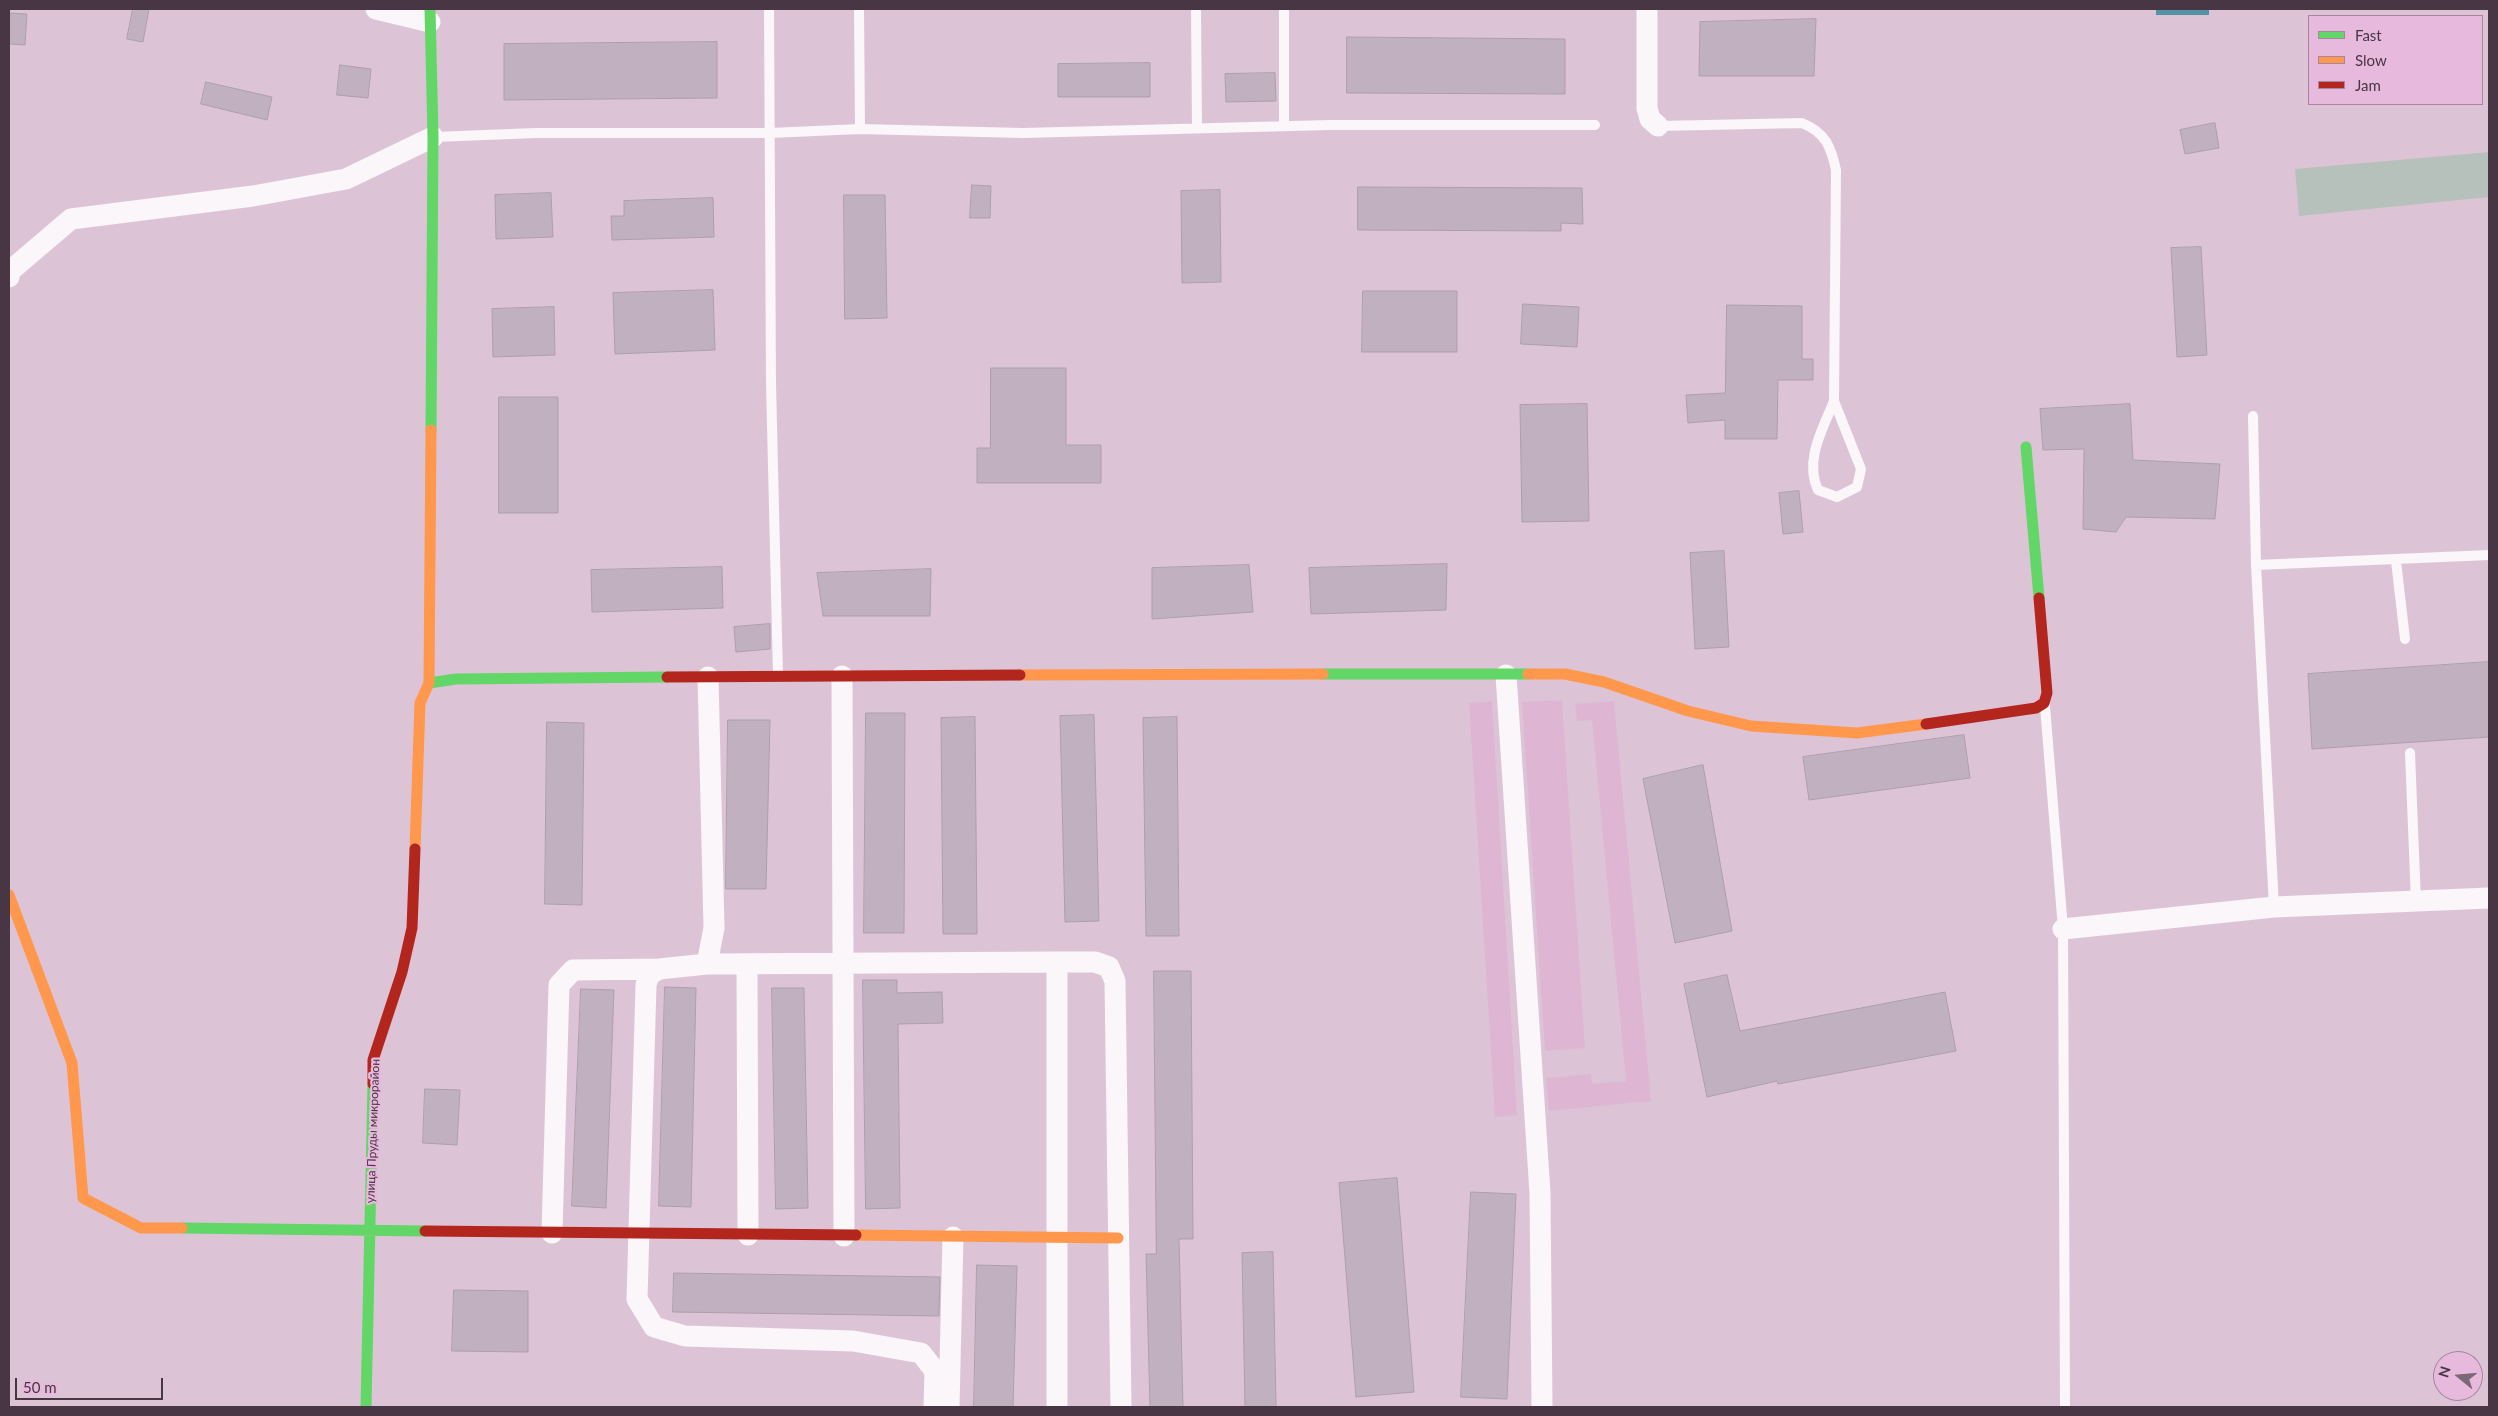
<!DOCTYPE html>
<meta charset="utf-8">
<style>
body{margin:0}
#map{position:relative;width:2498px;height:1416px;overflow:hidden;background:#dcc4d6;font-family:Lato,sans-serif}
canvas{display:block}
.frame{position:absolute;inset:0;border:10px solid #493644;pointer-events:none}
.legend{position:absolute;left:2308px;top:15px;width:175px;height:90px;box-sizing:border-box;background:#e7b9dc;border:1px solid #a8859f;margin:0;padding:6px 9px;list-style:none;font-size:15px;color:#493644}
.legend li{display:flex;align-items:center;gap:10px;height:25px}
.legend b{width:25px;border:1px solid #a8859f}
.north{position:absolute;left:2433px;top:1351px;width:50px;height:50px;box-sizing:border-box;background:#e7b9dc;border:1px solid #a8859f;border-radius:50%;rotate:287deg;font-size:14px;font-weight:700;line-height:20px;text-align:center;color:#493644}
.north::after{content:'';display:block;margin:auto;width:18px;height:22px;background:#7c6877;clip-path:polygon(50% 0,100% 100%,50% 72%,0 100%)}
.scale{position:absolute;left:15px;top:1378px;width:148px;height:22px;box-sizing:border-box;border:2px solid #493644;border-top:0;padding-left:6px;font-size:15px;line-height:18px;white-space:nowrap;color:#493644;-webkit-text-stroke:4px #e7b9dc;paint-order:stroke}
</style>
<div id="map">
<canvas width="2498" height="1416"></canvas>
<div class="frame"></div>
<ul class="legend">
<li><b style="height:6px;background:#63d668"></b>Fast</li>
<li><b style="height:6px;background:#ff974d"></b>Slow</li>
<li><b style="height:6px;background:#b3261e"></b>Jam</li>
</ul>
<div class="north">N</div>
<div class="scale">50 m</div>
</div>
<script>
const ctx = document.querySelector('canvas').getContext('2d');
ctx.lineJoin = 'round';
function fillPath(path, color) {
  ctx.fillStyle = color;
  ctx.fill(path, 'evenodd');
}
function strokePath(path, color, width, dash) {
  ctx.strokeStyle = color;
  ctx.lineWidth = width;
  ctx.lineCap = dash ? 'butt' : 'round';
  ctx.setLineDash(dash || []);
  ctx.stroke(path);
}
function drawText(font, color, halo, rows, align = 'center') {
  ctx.font = font + ' Lato,sans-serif';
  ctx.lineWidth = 4.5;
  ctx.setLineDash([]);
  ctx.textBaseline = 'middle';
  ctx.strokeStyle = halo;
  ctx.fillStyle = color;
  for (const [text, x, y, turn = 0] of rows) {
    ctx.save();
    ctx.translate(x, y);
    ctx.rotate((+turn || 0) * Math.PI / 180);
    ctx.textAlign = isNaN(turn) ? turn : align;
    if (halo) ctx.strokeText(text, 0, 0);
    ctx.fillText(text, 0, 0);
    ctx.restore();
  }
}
const built = new Path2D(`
 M1562 700 1585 1048 1545 1051 1522 702Z
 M1492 701 1517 1115 1495 1117 1469 703Z
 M1614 701 1651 1101 1549 1111 1546 1078 1591 1074 1592 1084 1626 1081 1592 720 1577 721 1575 704Z`);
const green = new Path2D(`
 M2489 152V197L2299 216 2295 169Z`);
const water = new Path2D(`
 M2156 9H2209V15H2156Z`);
const building = new Path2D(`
 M133 9H149L143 42 127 39Z
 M9 13 27 14 25 45 9 44Z
 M1816 19 1814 76H1699L1700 22Z
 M1347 37 1565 39V94L1347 93Z
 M717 42V98L504 100V44Z
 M1150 63V97H1058V64Z
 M340 65 371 69 368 98 337 95Z
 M1275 73 1276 101 1226 102 1225 74Z
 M206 82 272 97 267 120 201 104Z
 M2215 123 2219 148 2185 154 2180 130Z
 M972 185 991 186 990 218H970Z
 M1358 187 1582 188 1583 224 1561 223V231L1358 230Z
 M1220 190 1221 282 1182 283 1181 191Z
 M551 193 553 237 496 239 495 195Z
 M844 195H885L887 318 845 319Z
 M713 198 714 237 612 240 611 216H624V201Z
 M2201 247 2207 355 2177 357 2171 248Z
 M713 290 715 350 615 354 613 293Z
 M1363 291H1457V352H1362Z
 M1523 304 1579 307 1577 347 1521 344Z
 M1727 305 1802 306V359H1813V380H1778L1777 439H1725V420L1688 423 1686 395 1725 393Z
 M554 307 555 355 493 357 492 309Z
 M991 368H1066V445H1101V483H977V448H990Z
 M499 397H558V513H499Z
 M1587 404 1589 521 1522 522 1520 405Z
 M2130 404 2133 460 2220 464 2215 519 2126 517 2116 532 2083 529 2084 449 2043 450 2040 409Z
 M1799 491 1803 532 1783 534 1779 493Z
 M1724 551 1729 647 1695 649 1690 553Z
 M1447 564 1446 610 1311 614 1309 568Z
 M1249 565 1253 612 1152 619V568Z
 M722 567 723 608 592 612 591 570Z
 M931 569 930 616H823L817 573Z
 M770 624V649L736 652 734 627Z
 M2489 662V737L2312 749 2308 674Z
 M866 713H905L904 933H864Z
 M1094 715 1099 921 1065 922 1060 716Z
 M975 717 977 934H943L941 718Z
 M1177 717 1179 936H1146L1143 718Z
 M728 720H770L766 889H726Z
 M547 722 584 723 582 905 545 904Z
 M1964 735 1970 778 1809 800 1803 757Z
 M1703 765 1732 931 1675 943 1643 779Z
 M1154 971H1191L1193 1239H1179L1183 1407H1150L1146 1254H1156Z
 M1727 975 1740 1031 1945 992 1956 1051 1778 1084 1777 1081 1707 1097 1684 984Z
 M863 980H897V993L942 992 943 1023 898 1024 900 1208 866 1209Z
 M665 987 696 988 691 1207 659 1206Z
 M772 988H804L808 1208 776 1209Z
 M581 989 614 990 606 1208 572 1206Z
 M425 1089 460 1090 457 1145 423 1143Z
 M1397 1178 1414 1392 1356 1397 1339 1183Z
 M1471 1192 1516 1194 1507 1399 1461 1397Z
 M1273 1252 1276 1407H1245L1242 1253Z
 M977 1265 1017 1266 1013 1407H974Z
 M674 1273 940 1277 939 1316 673 1312Z
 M454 1290 528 1291V1352L452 1351Z`);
const lane = new Path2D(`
 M769 9 771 383 778 676
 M859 9 860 129
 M1196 9 1197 128
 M1284 9V126
 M1658 126 1802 123C1826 133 1831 147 1836 170L1834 401 1861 469 1857 487 1837 497 1818 490C1804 460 1823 429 1834 401
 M434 137 536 133H770L860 129 1023 133 1330 125H1595
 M2253 416 2256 565 2274 907
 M2396 561 2405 639
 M2256 565 2489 555
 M2045 706 2063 929 2065 1407
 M2410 753 2416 902`);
const street = new Path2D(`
 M376 9 430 22
 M1647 9V108L1650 119 1658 126
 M9 277 10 271 71 219 253 196 346 179 433 137
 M1506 675 1540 1193 1542 1407
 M842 676 844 1236
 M708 677 714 928 707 964 659 969 649 975 646 985 637 1299 654 1327 685 1336 853 1341 921 1353 935 1371 934 1407
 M2063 929 2274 907 2489 898
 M1057 962V1407
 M707 964 1057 962H1095L1109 967 1115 981 1121 1407
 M747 964 748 1235
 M552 1233 559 985 573 970 659 969
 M949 1407 953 1237`);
const fast = new Path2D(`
 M430 9 433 137 431 430
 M2026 447 2039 598
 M1323 674H1528
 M429 683 456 679 667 677
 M182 1228 425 1231
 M366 1407 373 1084`);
const slow = new Path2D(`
 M1528 674H1565L1604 682 1688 711 1751 726 1857 733 1926 724
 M1020 675 1323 674
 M415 849 420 703 429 683 431 430
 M9 895 72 1063 83 1198 141 1228H182
 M856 1235 1118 1238`);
const jam = new Path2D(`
 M667 677 1020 675
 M1926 724 2036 708 2044 703 2047 693 2039 598
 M373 1084V1060L402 972 412 928 415 849
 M425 1231 856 1235`);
const streetNames = [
 ["улица Пруды микрорайон",373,1131,-88]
];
fillPath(built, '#deb6d4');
fillPath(green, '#b7c1bb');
fillPath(water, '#5692a5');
fillPath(building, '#c1b0c0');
strokePath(building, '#ad9ead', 1);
strokePath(lane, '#faf6f9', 10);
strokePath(street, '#faf6f9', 21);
strokePath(fast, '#63d668', 11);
strokePath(slow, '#ff974d', 11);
strokePath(jam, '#b3261e', 11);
drawText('12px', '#493644', '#e7b9dc', streetNames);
</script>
